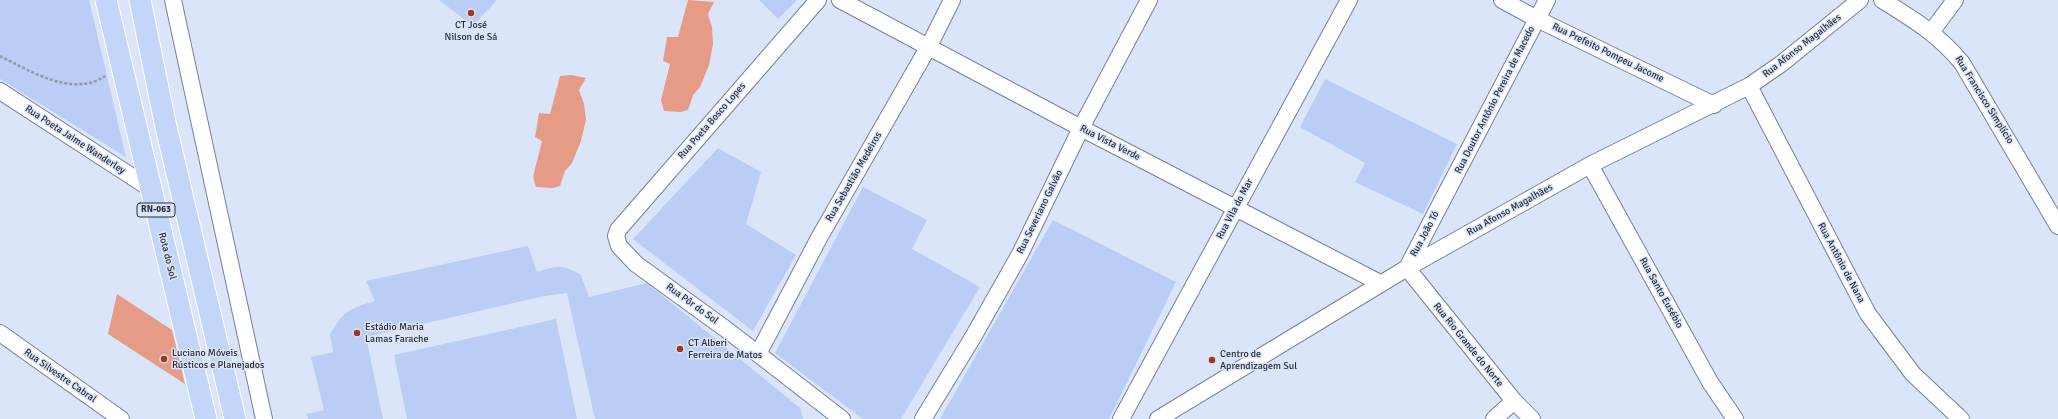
<!DOCTYPE html>
<meta charset="utf-8">
<style>
body{margin:0}
canvas{display:block;background:#dae5fa}
</style>
<canvas width="2058" height="419"></canvas>
<script>
const ctx = document.querySelector('canvas').getContext('2d');
ctx.lineJoin = 'round';
function fillPath(path, color) {
  ctx.fillStyle = color;
  ctx.fill(path, 'evenodd');
}
function strokePath(path, color, width, dash) {
  ctx.strokeStyle = color;
  ctx.lineWidth = width;
  ctx.lineCap = dash ? 'butt' : 'round';
  ctx.setLineDash(dash || []);
  ctx.stroke(path);
}
function drawText(font, color, halo, rows, align = 'center') {
  ctx.font = font + ' Signika,sans-serif';
  ctx.lineWidth = 3;
  ctx.setLineDash([]);
  ctx.textBaseline = 'middle';
  ctx.strokeStyle = halo;
  ctx.fillStyle = color;
  for (const [text, x, y, turn = 0] of rows) {
    ctx.save();
    ctx.translate(x, y);
    ctx.rotate((+turn || 0) * Math.PI / 180);
    ctx.textAlign = isNaN(turn) ? turn : align;
    if (halo) ctx.strokeText(text, 0, 0);
    ctx.fillText(text, 0, 0);
    ctx.restore();
  }
}
const green = new Path2D(`
 M0 0H89L126 157 0 79Z
 M439 0H497L473 26Z
 M759 0H797L778 19Z
 M1325 79 1457 144 1423 214 1355 182 1365 163 1300 127Z
 M718 148 761 172 746 224 796 255 753 331 633 239Z
 M863 187 927 220 912 249 980 287 901 419H863L775 353Z
 M1053 220 1176 282 1109 419H940Z
 M528 246 537 272C557 266 562 264 581 275L589 297 647 283 800 408 803 419H595L567 293 544 296 366 337 383 419H308L307 414 324 410 311 357 333 352 330 334C345 310 348 309 375 301L366 281Z
 M556 319 577 419H407L394 355Z`);
const building = new Path2D(`
 M688 0 714 2 708 14 712 27 713 44 709 65 700 87 693 95 688 110 681 112 664 111 661 100 670 64 663 61 667 37H678Z
 M571 75 586 78 579 90 584 104 586 120 581 141 572 163 565 171 560 186 553 188 536 187 533 177 542 141 535 137 539 113 550 114 560 76Z
 M117 294 172 330 185 384 108 334Z`);
const path = new Path2D(`
 M0 56C30 71 73 98 105 76`);
const minor = new Path2D(`
 M173 0 264 419
 M818 0 618 230 616 236 619 246 636 264 727 330 842 419
 M840 0 1081 128 1380 283
 M1502 0 1537 19 1714 105
 M1882 0C1913 19 1939 35 1962 63L2058 226
 M1932 31 1955 0
 M1749 86 1868 314 1913 374 1961 419
 M0 91 151 189
 M1590 165 1710 382 1735 419
 M1407 268 1547 0
 M1407 268 1514 401 1532 419
 M0 333 121 419
 M758 354 819 238 929 46 952 0
 M923 419 973 337 1020 254 1081 128 1149 0
 M1121 419 1349 0
 M1158 419 1407 268 1590 165 1749 86 1781 64 1860 0
 M1494 419 1514 401`);
const major = new Path2D(`
 M106 0 206 419
 M140 0 166 127 235 419`);
const markers = [
 [471,13,4,"#9f371a"],
 [357,333,4,"#9f371a"],
 [680,349,4,"#9f371a"],
 [164,359,4,"#9f371a"],
 [1212,360,4,"#9f371a"]
];
const shields = [
 [156,210,38]
];
const shieldNames = [
 ["RN-063",156,210]
];
const poiNames = [
 ["CT José",471,25,"center"],
 ["Nilson de Sá",471,37,"center"],
 ["Estádio Maria",365,327],
 ["Lamas Farache",365,339],
 ["CT Alberi",688,343],
 ["Ferreira de Matos",688,355],
 ["Luciano Móveis",172,353],
 ["Rústicos e Planejados",172,365],
 ["Centro de",1220,354],
 ["Aprendizagem Sul",1220,366]
];
const streetNames = [
 ["Rua Afonso Magalhães",1802,46,-38],
 ["Rua Prefeito Pompeu Jacome",1608,53,26],
 ["Rua Doutor Antônio Pereira de Macedo",1495,100,-63],
 ["Rua Francisco Simplício",1984,100,58],
 ["Rua Poeta Bosco Lopes",712,121,-49],
 ["Rua Poeta Jaime Wanderley",75,140,33],
 ["Rua Vista Verde",1110,143,27],
 ["Rua Sebastião Medeiros",854,177,-60],
 ["Rua Vila do Mar",1235,209,-62],
 ["Rua Afonso Magalhães",1510,210,-29],
 ["Rua Severiano Galvão",1040,212,-64],
 ["Rua João Tó",1425,234,-62],
 ["Rota do Sol",167,256,76],
 ["Rua Antônio de Nana",1841,263,62],
 ["Rua Santo Eusébio",1661,293,61],
 ["Rua Pôr do Sol",692,304,36],
 ["Rua Rio Grande do Norte",1468,345,51],
 ["Rua Silvestre Cabral",60,376,35]
];
fillPath(green, '#bacdf4');
fillPath(building, '#e69b87');
strokePath(minor, '#76819a', 18);
strokePath(major, '#fff', 23);
strokePath(path, '#9199aa', 2.5, [3, 2]);
strokePath(minor, '#fff', 16);
strokePath(major, '#c4d5fa', 21);
for (const [x, y, r, color] of markers) {
  const dot = new Path2D();
  dot.arc(x, y, r, 0, 2 * Math.PI);
  ctx.fillStyle = color;
  ctx.fill(dot);
  strokePath(dot, '#dae5fa', 1.5);
}
for (const [x, y, w] of shields) {
  const box = new Path2D();
  box.roundRect(x - w / 2, y - 7, w, 14, 3);
  ctx.fillStyle = '#dae5fa';
  ctx.fill(box);
  strokePath(box, '#292d38', 1);
}
drawText('bold 9px', '#292d38', null, shieldNames);
drawText('10px', '#292d38', '#dae5fa', poiNames, 'left');
drawText('10px', '#292d38', '#dae5fa', streetNames);
</script>
